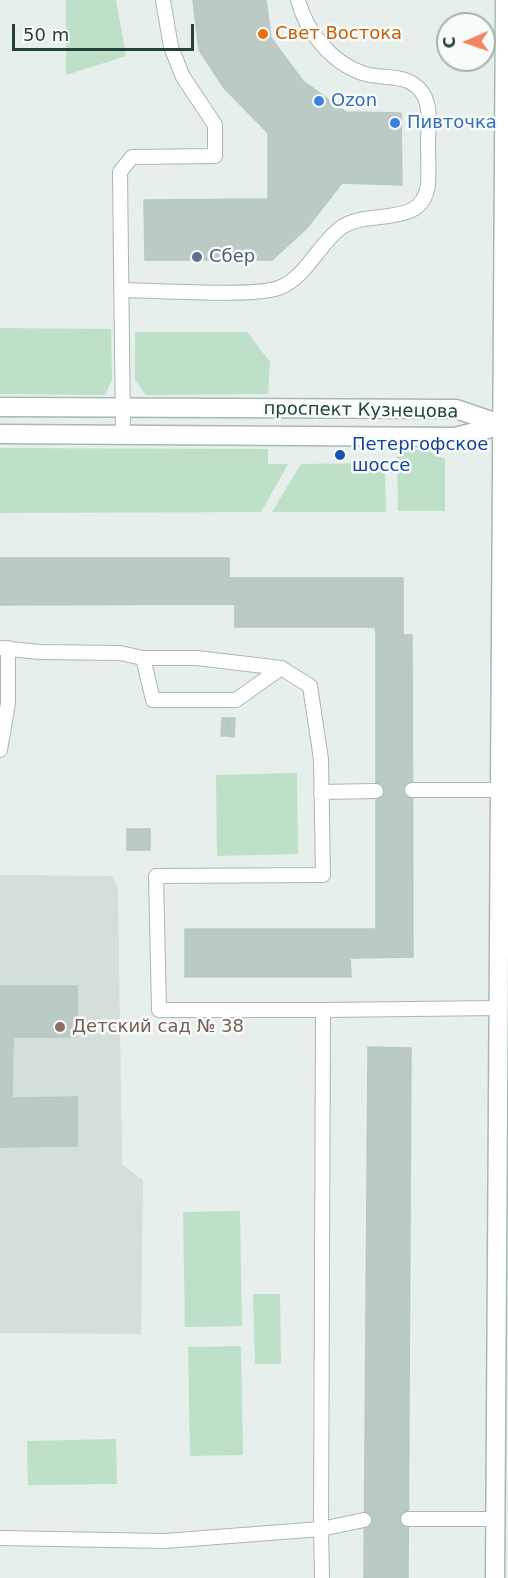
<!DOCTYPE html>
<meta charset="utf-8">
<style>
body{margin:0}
#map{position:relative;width:508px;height:1578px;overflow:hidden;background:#e6efeb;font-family:"DejaVu Sans",sans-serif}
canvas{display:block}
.north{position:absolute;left:436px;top:12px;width:60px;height:60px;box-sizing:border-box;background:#f7fbf9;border:2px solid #a3b1ad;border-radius:50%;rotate:268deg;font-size:16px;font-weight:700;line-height:24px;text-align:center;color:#24423a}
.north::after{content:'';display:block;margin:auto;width:21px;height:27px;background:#f4845f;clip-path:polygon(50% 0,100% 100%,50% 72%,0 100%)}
.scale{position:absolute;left:12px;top:24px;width:182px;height:27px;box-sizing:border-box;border:3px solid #24423a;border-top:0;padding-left:8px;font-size:18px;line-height:21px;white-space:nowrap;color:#24423a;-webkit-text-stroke:4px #f7fbf9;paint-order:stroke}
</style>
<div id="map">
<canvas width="508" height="1578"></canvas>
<div class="north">С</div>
<div class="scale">50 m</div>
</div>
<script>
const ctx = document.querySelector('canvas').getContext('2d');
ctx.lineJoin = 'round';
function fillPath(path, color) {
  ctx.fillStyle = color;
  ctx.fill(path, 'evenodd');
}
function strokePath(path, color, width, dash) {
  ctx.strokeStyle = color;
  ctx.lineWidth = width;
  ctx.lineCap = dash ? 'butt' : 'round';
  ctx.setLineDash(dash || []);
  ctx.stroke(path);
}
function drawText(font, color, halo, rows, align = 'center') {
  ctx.font = font + ' "DejaVu Sans",sans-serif';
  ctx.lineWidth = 5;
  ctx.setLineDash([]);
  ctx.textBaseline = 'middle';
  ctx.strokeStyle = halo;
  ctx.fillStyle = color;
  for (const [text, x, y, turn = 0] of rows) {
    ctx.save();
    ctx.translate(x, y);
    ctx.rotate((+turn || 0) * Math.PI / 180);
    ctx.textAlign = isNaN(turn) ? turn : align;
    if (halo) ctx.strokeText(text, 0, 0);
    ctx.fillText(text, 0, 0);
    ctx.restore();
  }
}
const built = new Path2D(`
 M0 875 112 876 118 889 122 1164 143 1181 141 1334 0 1333Z`);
const green = new Path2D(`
 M66 0H116L126 56 66 75Z
 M0 328 111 329 112 380 105 395 0 394Z
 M135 332H247L270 362 268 394 146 395 135 380Z
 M0 448 268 449V464H288L261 512 0 513Z
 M397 449 426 450 445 459V511H398Z
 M385 463 386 512H272L301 464Z
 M297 773 298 854 217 856 216 775Z
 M240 1211 242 1326 185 1327 183 1212Z
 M253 1294H280L281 1364H255Z
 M241 1346 243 1455 190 1456 188 1347Z
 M116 1439 117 1484 28 1485 27 1441Z`);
const building = new Path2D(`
 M193 0H266L271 38 303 81 346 112 401 113 402 185 342 183 306 229 272 260H145L144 200 268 199V133L224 88 199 50Z
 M0 558H229V578H403V635H376L375 627H235V604L0 605Z
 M376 635H412L413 957 350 958 351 977H185V929H376Z
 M222 718H228L227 736H221Z
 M229 718H235L234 737 228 736Z
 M127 829H150V850H127Z
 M0 986H77V1037H13L12 1098 77 1097V1146L0 1147Z
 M368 1047 411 1048 408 1578H364Z`);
const lane = new Path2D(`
 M121 290C153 290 258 298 281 287 307 276 319 243 342 227 370 208 422 229 428 185 429 171 428 157 428 144 428 127 432 104 421 91 406 72 382 80 362 73 331 62 306 31 298 0
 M123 434 120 172 132 157 215 156V125L183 77 171 47 163 0
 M0 648 40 652 120 653 143 658H197L281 668 310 686 321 759 323 875 156 876 159 1010H323
 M143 658 153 700H236L281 668
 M0 750 8 703V648
 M412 790H501
 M321 792 376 791
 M408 1519H496
 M0 1538 165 1541 321 1529 323 1010 500 1008
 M322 1578 321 1529 364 1520`);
const street = new Path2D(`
 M0 407 456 409 503 425
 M0 434 455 437 503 425`);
const secondary = new Path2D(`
 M495 1578 505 0`);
const markers = [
 [263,34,6,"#e8710a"],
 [319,101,6,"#3f7fe0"],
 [395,123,6,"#3f7fe0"],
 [197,257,6,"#5c6f8a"],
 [340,455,6,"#1a4fb4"],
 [60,1027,6,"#8d6e63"]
];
const foodNames = [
 ["Свет Востока",275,34]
];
const shopNames = [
 ["Ozon",331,101],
 ["Пивточка",407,123]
];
const serviceNames = [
 ["Сбер",209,257]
];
const streetNames = [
 ["проспект Кузнецова",361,411,1]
];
const transitNames = [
 ["Петергофское",352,445],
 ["шоссе",352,466]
];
const educationNames = [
 ["Детский сад № 38",72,1027]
];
fillPath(built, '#d4dfda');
fillPath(green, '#bfe0c8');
fillPath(building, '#bbcac4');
strokePath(building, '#b8c9c2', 1.5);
strokePath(lane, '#a8b8b2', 16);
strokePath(street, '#a8b8b2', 21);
strokePath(secondary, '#a4bbb3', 21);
strokePath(lane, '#fff', 14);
strokePath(street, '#fff', 18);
strokePath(secondary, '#fff', 18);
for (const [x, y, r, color] of markers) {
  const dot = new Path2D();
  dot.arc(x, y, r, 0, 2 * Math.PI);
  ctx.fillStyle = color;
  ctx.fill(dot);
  strokePath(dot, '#f7fbf9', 2);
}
drawText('18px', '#c56008', '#f7fbf9', foodNames, 'left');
drawText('18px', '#366cbe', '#f7fbf9', shopNames, 'left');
drawText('18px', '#4e5e75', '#f7fbf9', serviceNames, 'left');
drawText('18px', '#24423a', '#f7fbf9', streetNames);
drawText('18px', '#164399', '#f7fbf9', transitNames, 'left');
drawText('18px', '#785e54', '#f7fbf9', educationNames, 'left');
</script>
